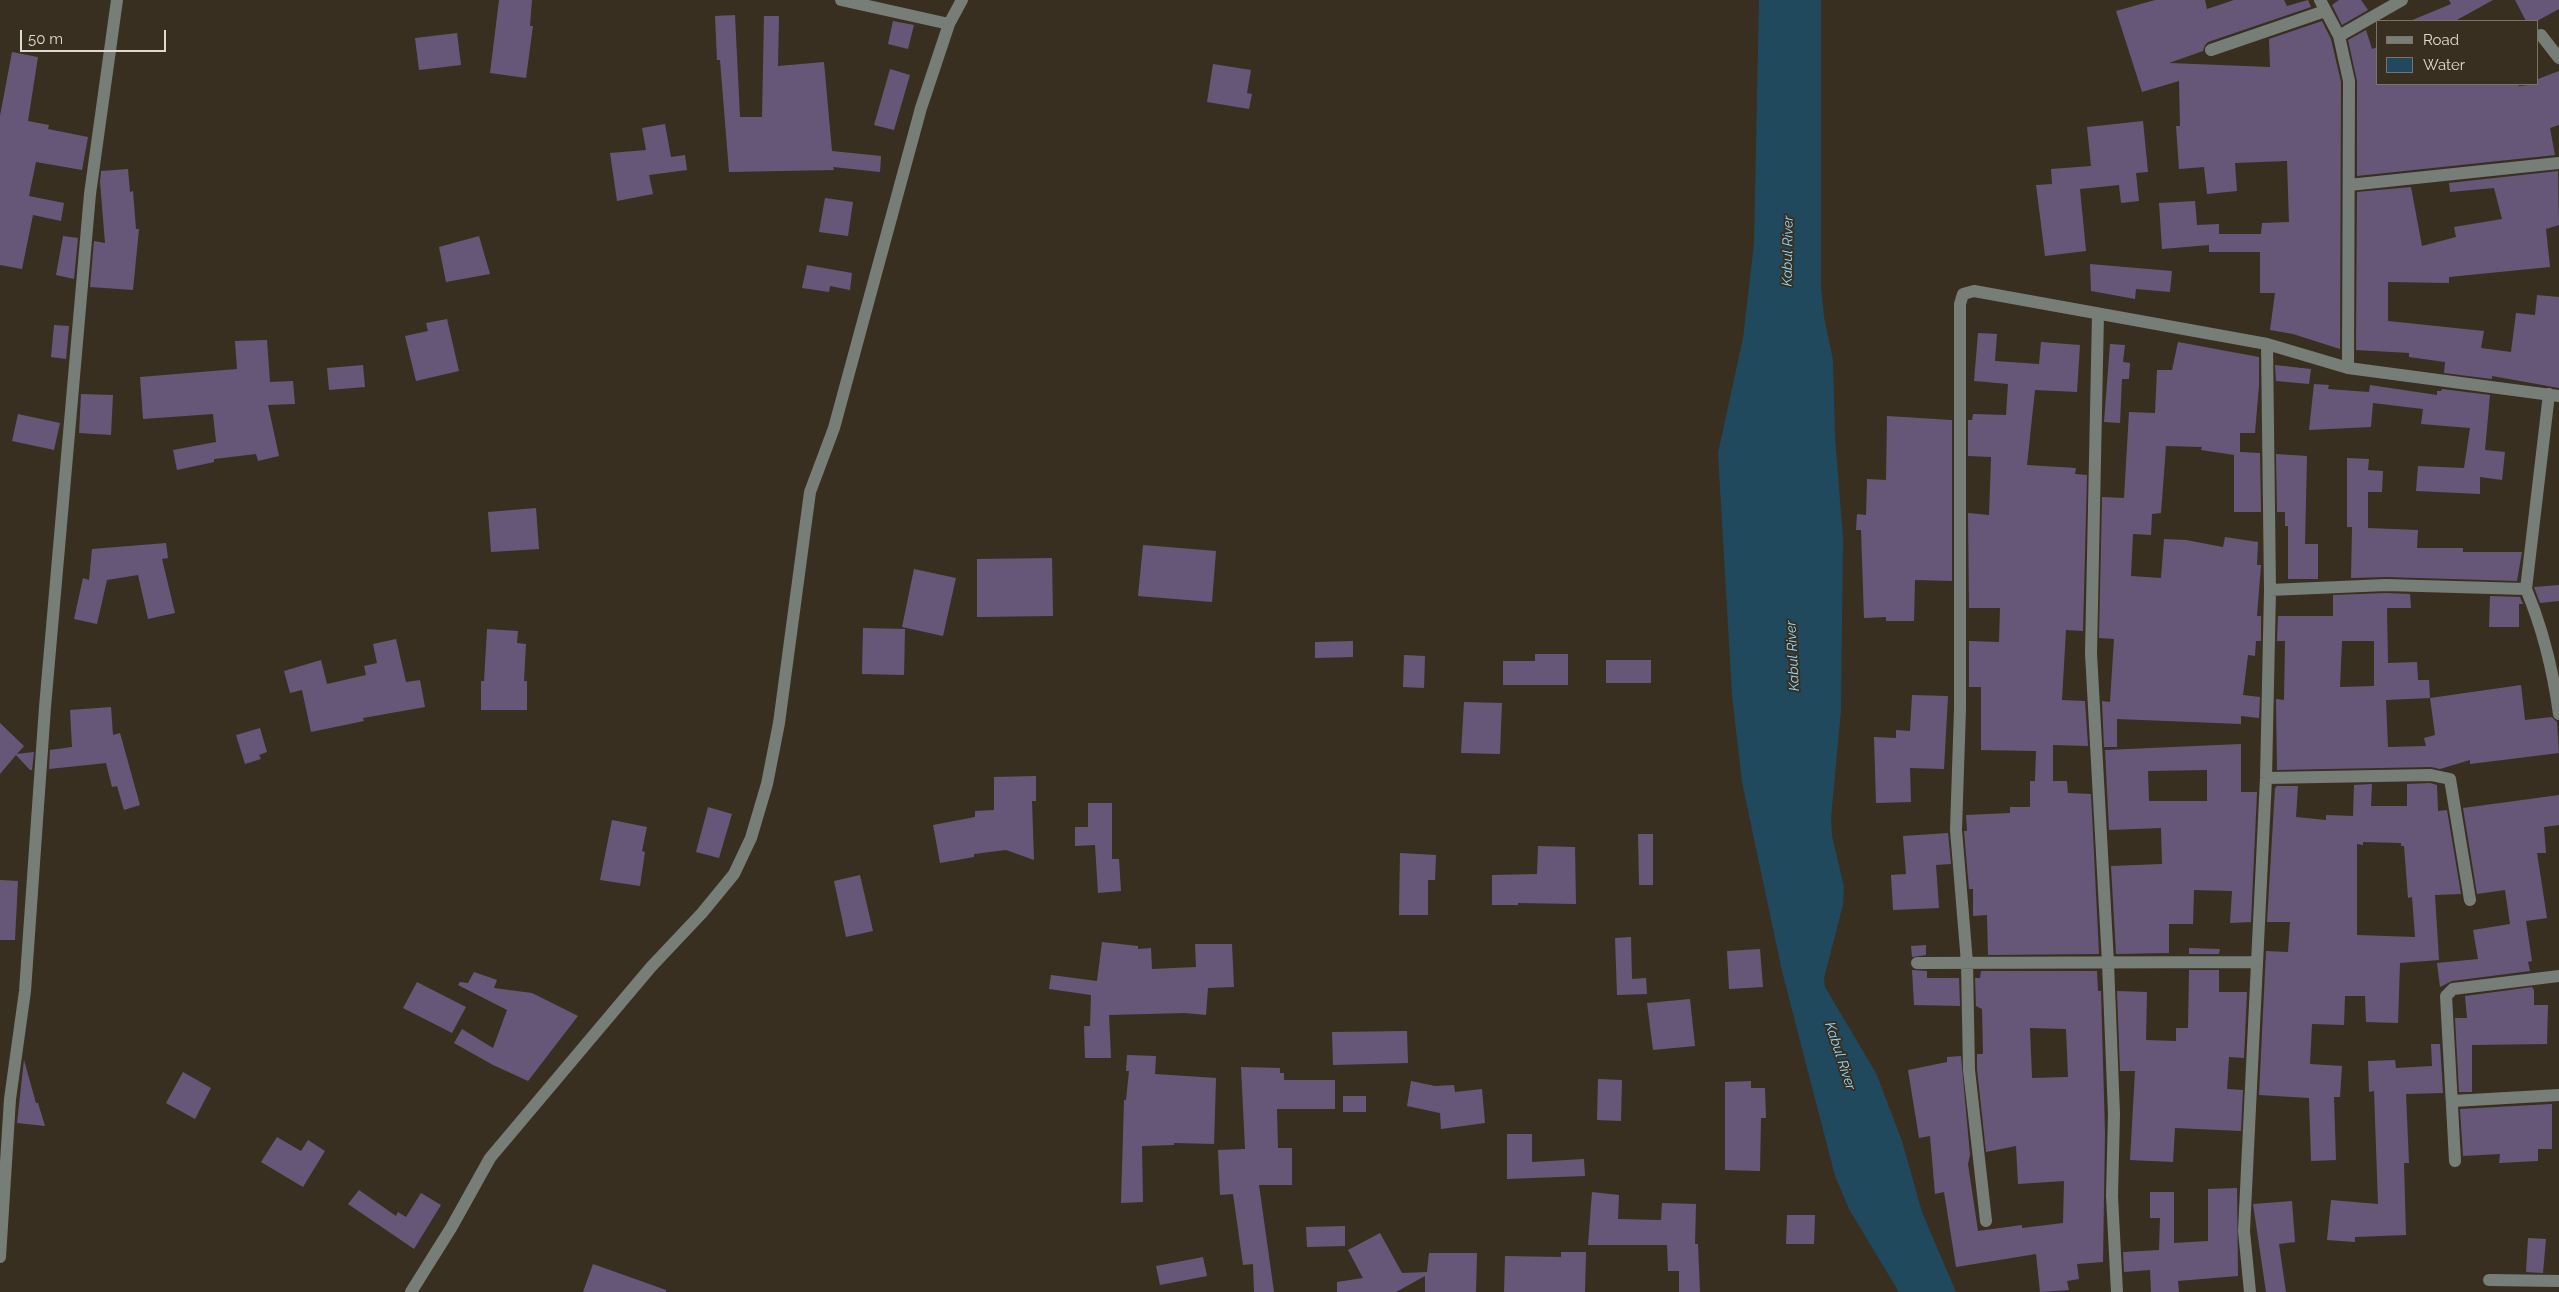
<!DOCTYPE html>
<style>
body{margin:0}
#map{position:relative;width:2559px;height:1292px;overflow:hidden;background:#392f20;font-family:Raleway,sans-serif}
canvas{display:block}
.legend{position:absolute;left:2376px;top:20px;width:162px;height:65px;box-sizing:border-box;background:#392f20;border:1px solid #7c7366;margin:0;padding:6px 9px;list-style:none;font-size:15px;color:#e0d9d0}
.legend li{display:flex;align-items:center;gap:10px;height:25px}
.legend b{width:25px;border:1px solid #7c7366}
.scale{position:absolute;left:20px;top:30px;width:146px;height:22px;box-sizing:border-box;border:2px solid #e0d9d0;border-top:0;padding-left:6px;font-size:15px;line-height:18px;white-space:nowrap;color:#e0d9d0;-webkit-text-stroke:4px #392f20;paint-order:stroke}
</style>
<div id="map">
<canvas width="2559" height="1292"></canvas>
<ul class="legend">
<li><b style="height:6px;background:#777e77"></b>Road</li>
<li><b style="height:14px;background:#20495d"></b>Water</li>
</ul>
<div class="scale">50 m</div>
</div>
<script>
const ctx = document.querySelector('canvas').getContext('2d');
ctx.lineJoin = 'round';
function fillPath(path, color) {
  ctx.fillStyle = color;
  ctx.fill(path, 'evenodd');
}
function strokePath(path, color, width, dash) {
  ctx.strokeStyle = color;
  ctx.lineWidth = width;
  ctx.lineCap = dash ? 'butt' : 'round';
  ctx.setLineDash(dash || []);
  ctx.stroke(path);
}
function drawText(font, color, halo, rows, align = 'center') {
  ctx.font = font + ' Raleway,sans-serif';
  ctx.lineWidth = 4;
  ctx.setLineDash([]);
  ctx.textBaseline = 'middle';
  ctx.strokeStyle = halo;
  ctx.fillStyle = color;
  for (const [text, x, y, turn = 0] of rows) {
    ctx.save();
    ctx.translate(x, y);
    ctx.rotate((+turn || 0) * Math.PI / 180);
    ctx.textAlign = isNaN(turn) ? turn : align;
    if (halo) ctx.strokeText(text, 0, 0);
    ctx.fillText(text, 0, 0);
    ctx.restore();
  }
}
const water = new Path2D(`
 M1759 0H1821V287L1824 317 1833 360 1835 437 1843 538 1841 710 1831 818 1832 836 1844 887 1843 905 1824 978 1825 987 1876 1073 1902 1141 1922 1212 1956 1292H1899L1849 1209 1835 1176 1782 971 1742 782 1732 695 1718 453 1743 338 1754 244Z`);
const building = new Path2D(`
 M499 0H532L530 26H533L526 78 490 73Z
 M2155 0H2205L2207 9 2234 0H2284L2287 6 2308 0 2311 7 2208 42 2205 45 2203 51 2169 63 2270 67 2269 39 2322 21 2331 39 2341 82 2340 349 2293 334 2270 330 2275 293H2260V252H2209V245L2162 249 2159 203 2195 201 2197 225 2219 224V234H2261L2262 223 2289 222 2287 161 2235 163 2237 191 2207 194 2204 167 2179 169 2176 126H2180L2179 81 2142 92 2116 11Z
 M2339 0H2361L2368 10 2342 25 2332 5Z
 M2449 0H2493L2455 21H2410L2451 4Z
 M2515 0H2559V9L2537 21H2526Z
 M735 15 740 117H762L764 16H779L778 66 824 62 832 151 881 156 880 172 833 167 834 170 729 172 720 60H717L715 16Z
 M893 21 914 25 908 49 888 44Z
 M2366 30 2372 49 2378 47V84H2518L2519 86 2538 84V79L2559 71V125L2550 128 2555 155 2357 176V81L2348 40Z
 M457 33 461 65 419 70 415 38Z
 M12 52 38 57 28 121 49 125 48 129 88 137 82 170 36 162 29 196 64 203 61 221 33 215 22 269 0 265V116Z
 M1213 64 1251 70 1247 93 1252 94 1249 109 1207 102Z
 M890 69 910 75 894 130 874 125Z
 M2143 121 2148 172 2136 173 2139 201 2121 203 2119 185 2080 189 2086 251 2045 256 2036 185 2052 184 2051 169 2091 166 2087 127Z
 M665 124 671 157 685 155 687 170 649 175 653 194 617 201 610 153 646 150 642 128Z
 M128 169 130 192 133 191 136 229H139L133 290 90 287 94 241 105 243 100 182 101 171Z
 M2558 171 2559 225 2546 229 2550 267 2449 277V283L2388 282V321L2484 331 2481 348 2511 352 2516 313 2535 315 2537 295 2559 297V388L2492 376V379L2444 373 2445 362 2409 357V353L2356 350 2357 192 2411 187 2422 246 2456 237 2454 227 2502 219 2494 188 2450 192 2449 183Z
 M825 198 853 202 848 236 819 232Z
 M63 236 78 238 74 279 56 275Z
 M479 236 490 274 446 282 439 247Z
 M2090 264 2172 271 2170 292 2136 289 2135 299 2091 291Z
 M807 265 852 273 850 290 830 286 829 292 802 288Z
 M447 319 459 371 416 381 405 336 428 331 426 323Z
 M54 325 69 326 66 359 51 357Z
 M1978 333 1997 334 1995 361 2039 364 2041 342 2080 345 2077 392 2035 390 2027 465 2076 468 2075 474 2087 475 2083 631 2066 630 2062 700 2085 701 2088 746 2053 745V781H2067L2068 793 2091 794 2099 954 1988 955 1987 915 1973 916V889H1969L1964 831H1967L1966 815 2010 813V807H2030V781H2035L2036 751 1981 750V687H1969V641L1999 642 2000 608H1969L1968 513 1989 515 1991 457 1968 456V420H1972L1973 414 2006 415 2008 384 1974 381Z
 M267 340 270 382 293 381 295 404 268 405 279 456 258 461 256 454 214 459V462L177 470 173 450 216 442 213 414 143 419 140 377 237 369 235 341Z
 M2178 342 2259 357V385L2255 433H2240V452L2260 453 2261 512H2234V455L2201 450 2202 447 2166 446 2161 513 2152 514 2151 535 2133 534 2131 576 2161 578 2164 539 2186 540 2223 547 2225 537 2258 542 2257 565H2261L2257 616H2261V641H2256L2255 656 2248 655 2243 695 2260 697 2259 718 2241 716V724L2117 719V747H2104L2102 701 2110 702 2114 639 2099 638 2102 497 2124 498 2129 412 2155 413 2157 370H2172Z
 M2110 344 2125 345 2123 362 2130 363 2129 379H2122L2120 423 2104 422Z
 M363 365 365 387 329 390 327 368Z
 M2275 365 2311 369 2309 384 2276 381Z
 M2314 384 2329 385 2328 389 2369 392 2370 385 2437 395V391H2441L2442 389 2490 395 2485 450 2505 452 2502 480 2480 477V494L2416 491 2418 466 2464 468 2470 428 2421 424 2423 409 2373 403 2371 427 2309 430Z
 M81 394 113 395 111 435 79 433Z
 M18 414 60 423 54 450 12 441Z
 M1887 416 1952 420V581L1915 580 1914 621H1886V617L1864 618 1861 530H1856L1857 514 1866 515 1867 479 1886 480Z
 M2276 454 2307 456 2305 544H2318V579H2288V526H2285V512H2277Z
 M2347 458 2369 459 2368 470 2383 471 2382 492H2368V528L2418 530 2417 548H2463V552H2522L2517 581 2386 577 2351 578 2352 527H2347Z
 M536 508 539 549 491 552 488 512Z
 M166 543 168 558 162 559 175 613 148 619 138 575 107 580 97 624 74 619 83 578 89 580 92 549Z
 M1143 545 1216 551 1212 602 1138 596Z
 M1052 558 1053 616 977 617V559Z
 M914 569 956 578 943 636 902 627Z
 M2559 585V601L2540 603 2534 587Z
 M2386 593 2410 594 2411 608H2387L2388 663 2417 662 2418 680H2429L2430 698 2386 700 2388 747 2426 746 2424 738 2435 735 2430 698 2521 685 2525 720 2552 717 2557 722 2559 753 2470 764V760L2440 769 2431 767 2277 770 2276 699 2284 700 2285 641H2277L2278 616H2333V595ZM2342 641H2374V686L2340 687Z
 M2490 596 2520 597 2523 604H2519V627H2489Z
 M863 628 905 629 904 675 862 674Z
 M487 629 518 631 517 643 526 644 524 681H527V710H481V681H484Z
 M396 639 406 682 420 680 425 707 363 718 364 721 311 732 302 690 290 693 284 671 321 660 327 684 366 675 364 666 377 663 373 644Z
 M1353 641V657L1315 658V642Z
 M1535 654H1568V685H1503V661H1535Z
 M1404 655 1425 656 1424 688 1403 687Z
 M1606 660H1651V683H1606Z
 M1912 695 1948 696 1944 769 1910 768 1911 802 1876 803 1874 737 1896 738V730L1910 731Z
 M1464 702 1502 703 1500 754 1461 753Z
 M111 707 113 735 120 733 140 805 124 810 117 786 112 787 106 763 49 769 50 750 72 747 70 710Z
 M0 723 24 746 17 754 34 752 32 770H30L16 755 0 774Z
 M260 728 267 752 259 755 261 759 245 764 236 735Z
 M2241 744V792H2257L2251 922 2230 923 2232 891 2194 890 2193 924H2169V953L2116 954 2111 866 2162 864 2161 828 2109 830 2105 750ZM2207 770V801H2149L2148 771Z
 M1036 776V801H1032L1034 860 1006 850 974 854V857L940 863 933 825 975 817V811L994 810V777Z
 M2430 783 2437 785 2438 811 2447 810 2461 894 2435 895 2439 960 2400 963 2398 1023 2366 1022 2365 996H2345L2344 1025 2312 1024 2310 1064 2342 1066 2340 1097H2334L2336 1160 2311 1161 2309 1098 2259 1095 2266 951 2288 952 2290 922H2267L2275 788 2277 786H2298L2296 817 2326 820V815L2353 816 2354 785 2372 784 2371 806H2407V784ZM2363 842 2401 843V846H2404L2408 898 2412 897 2415 937 2357 935V844L2363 845Z
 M2559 795V825L2544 827 2546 853H2537L2547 918 2526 921 2532 961 2528 962 2530 971 2452 981 2440 987 2437 963 2478 959 2473 930 2510 924 2505 890 2477 894 2463 808Z
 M1088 803H1112V859H1119L1121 891 1098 893 1095 845 1075 846V827H1088Z
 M708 807 732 814 719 858 696 852Z
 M612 820 647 827 642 851 645 852 640 886 600 880Z
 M1948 833 1951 864 1936 865 1939 908 1893 910 1891 875 1906 874 1903 836Z
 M1638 834H1653V885H1639Z
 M1538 846 1575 847 1576 904 1518 903V905H1492V875L1537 874Z
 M1400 853 1436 855 1435 880H1428V915H1399Z
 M860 875 873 931 846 937 834 881Z
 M0 880 18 881 15 940H0Z
 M1631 937 1632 979 1646 978 1647 994 1617 995 1615 938Z
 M1102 942 1138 946V949L1151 948 1152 969 1196 967 1195 944H1232L1234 987 1208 988 1206 1015 1185 1013 1109 1015 1111 1058H1085L1084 1026H1090L1091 995 1049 989 1051 975 1097 981Z
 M1926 945V955L1912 957 1911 946Z
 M2189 948 2220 949 2219 954H2189Z
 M1760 949 1763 987 1729 989 1727 951Z
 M1912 970 1927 971V978H1959L1960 1006 1914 1005Z
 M2189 970H2219V992H2247L2244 1058 2229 1057 2227 1089 2243 1090 2241 1131 2175 1128 2173 1162 2130 1160 2135 1071H2120L2117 991 2147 992 2146 1040 2176 1041V1028H2188Z
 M1981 971H2097L2098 991H2101L2105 1133 2103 1262 2077 1264 2079 1279 2067 1281 2069 1290 2040 1292 2036 1254 1956 1267 1944 1192 1935 1194 1930 1136 1919 1138 1908 1070 1947 1062V1057L1961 1056 1970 1155 1968 1164 1978 1231 2022 1225V1228L2063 1223 2064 1181 2018 1184 2016 1146 1986 1152 1977 1069V1054H1983L1982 1009 1976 1006 1975 978H1980ZM2030 1028 2066 1029 2068 1077 2032 1078Z
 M474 972 497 980 494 988 532 993 578 1016 528 1081 493 1065 454 1043 462 1029 493 1048 507 1010 458 985 460 982 468 983Z
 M417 982 466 1007 452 1033 403 1008Z
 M2532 987 2534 990V1005H2548L2547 1044 2472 1045V1092H2459L2455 1018H2467L2465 996Z
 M1690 999 1695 1046 1653 1050 1647 1003Z
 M1407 1031 1408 1063 1333 1065 1332 1032Z
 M2431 1044H2440L2443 1093 2406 1094 2409 1163H2404L2406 1235 2355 1237V1242L2327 1240 2331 1200 2378 1204 2374 1091 2369 1092 2368 1061 2395 1060 2396 1068 2432 1066Z
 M1127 1055 1156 1056 1155 1074 1216 1078 1214 1144 1174 1143V1145L1142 1146 1143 1202 1121 1203 1124 1100H1126L1129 1071H1126Z
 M24 1060 36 1103H38L45 1126 17 1123Z
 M1241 1067 1280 1068V1073H1284V1080H1335V1109H1277L1278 1148H1292V1185H1259L1274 1292H1254L1253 1264 1243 1265 1233 1194 1220 1195 1218 1150 1245 1149Z
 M183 1072 211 1088 195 1119 166 1103Z
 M1598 1079 1622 1080 1621 1121 1597 1120Z
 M1411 1081 1435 1086 1454 1085 1455 1092 1482 1089 1485 1123 1441 1129 1440 1113 1407 1106Z
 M1751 1081V1088H1765L1766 1118H1761L1760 1171 1725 1170V1082Z
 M1343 1096H1366V1112H1343Z
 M2552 1104V1149H2538V1161L2499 1163 2500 1154 2463 1156 2460 1109Z
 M1507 1134H1532V1162L1584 1159 1585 1176 1507 1179Z
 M277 1137 301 1151 308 1140 325 1151 303 1187 261 1162Z
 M2237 1188 2238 1276 2178 1281 2179 1292H2151L2150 1270 2124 1272 2123 1252 2159 1250 2160 1218H2150V1192H2174V1243L2208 1241V1189Z
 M359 1190 396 1216 398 1212 406 1217 421 1193 441 1205 414 1249 348 1204Z
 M1592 1192 1619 1195 1618 1219 1661 1220 1662 1203 1696 1204 1695 1244H1698L1700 1292H1679V1271H1668L1667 1245H1588Z
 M2292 1201 2295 1242 2279 1244 2286 1292H2266L2253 1204Z
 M1787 1215H1815L1814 1244H1786Z
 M1345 1226V1246L1307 1247 1306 1227Z
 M1380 1233 1402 1273 1427 1272 1429 1253H1477L1476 1292H1425V1276L1396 1292H1337V1282L1363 1278 1348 1250Z
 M2528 1238 2546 1239 2543 1273 2526 1272Z
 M1561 1252H1586L1585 1292H1504L1505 1256 1561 1257Z
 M1203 1257 1207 1276 1160 1285 1156 1266Z
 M593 1264 666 1290V1292H583Z`);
const minor = new Path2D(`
 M841 0 949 24
 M2320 0 2339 36 2349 81 2348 368
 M2541 35 2559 58
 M2339 36 2402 0
 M2211 50 2325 11
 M2349 185 2559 163
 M2098 314 2091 653 2108 963 2114 1114 2112 1196 2117 1292
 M2549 394 2526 589C2543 629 2553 671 2559 714
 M2270 590 2386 585 2526 589
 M2266 778 2431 775 2450 779 2470 900
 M1917 963 2257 962
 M2453 1101 2559 1095
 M2455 1161 2446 996 2453 989 2559 976
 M1986 1221 1969 1070 1967 963 1956 830 1960 709V304L1963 294 1974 291 2267 344 2348 368 2559 396
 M0 1257 10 1099 25 991 45 707 90 194 117 0
 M2489 1280 2559 1281
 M411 1292 451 1228 490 1158 651 967 702 913 734 874 751 838 767 784 779 723 810 492 834 428 921 108 949 24 962 0
 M2250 1292 2244 1231 2266 778 2270 590 2267 344`);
const waterNames = [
 ["Kabul River",1788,251,-89],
 ["Kabul River",1793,656,-93],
 ["Kabul River",1840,1056,72]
];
fillPath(water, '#20495d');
fillPath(building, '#665779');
strokePath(minor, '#777e77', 12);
drawText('italic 14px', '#92d9fc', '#392f20', waterNames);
</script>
